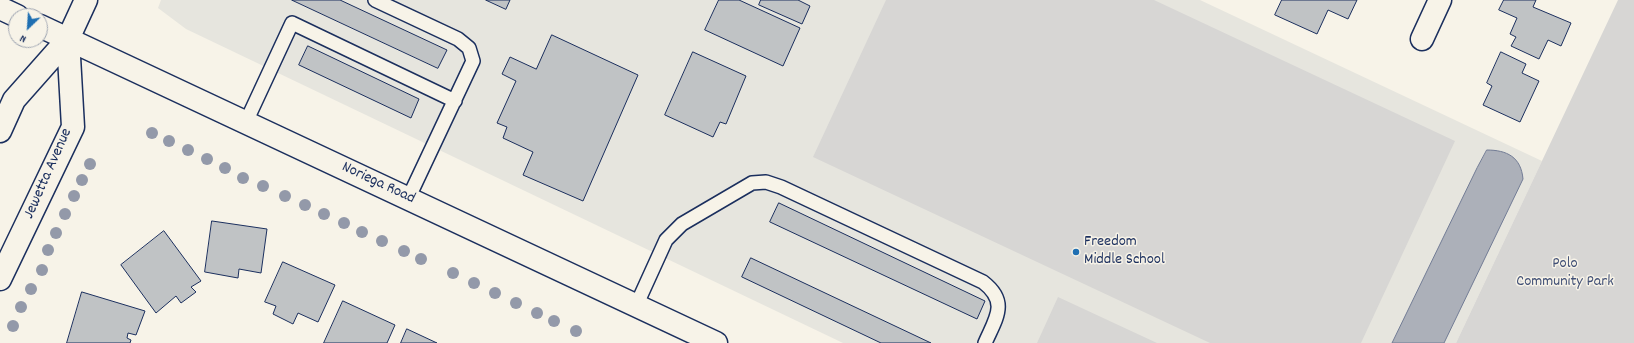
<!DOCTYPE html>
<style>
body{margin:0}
#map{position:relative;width:1634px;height:343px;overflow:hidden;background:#f7f3e8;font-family:Dekko,sans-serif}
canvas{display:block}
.north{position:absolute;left:8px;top:8px;width:40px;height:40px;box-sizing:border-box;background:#f7f3e8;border:1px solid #9fa5b1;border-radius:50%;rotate:205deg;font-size:11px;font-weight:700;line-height:16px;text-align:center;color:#1b2f5e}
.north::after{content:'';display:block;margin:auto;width:14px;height:18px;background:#1f6fb2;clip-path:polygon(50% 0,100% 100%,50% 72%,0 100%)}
</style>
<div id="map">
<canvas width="1634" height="343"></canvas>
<div class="north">N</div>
</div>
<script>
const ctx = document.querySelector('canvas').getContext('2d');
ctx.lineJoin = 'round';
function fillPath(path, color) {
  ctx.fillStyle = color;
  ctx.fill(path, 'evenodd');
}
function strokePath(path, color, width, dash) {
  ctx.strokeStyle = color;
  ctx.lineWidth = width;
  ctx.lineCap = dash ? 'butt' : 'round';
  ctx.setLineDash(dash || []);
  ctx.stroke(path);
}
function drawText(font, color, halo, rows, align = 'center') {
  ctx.font = font + ' Dekko,sans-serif';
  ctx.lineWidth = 3;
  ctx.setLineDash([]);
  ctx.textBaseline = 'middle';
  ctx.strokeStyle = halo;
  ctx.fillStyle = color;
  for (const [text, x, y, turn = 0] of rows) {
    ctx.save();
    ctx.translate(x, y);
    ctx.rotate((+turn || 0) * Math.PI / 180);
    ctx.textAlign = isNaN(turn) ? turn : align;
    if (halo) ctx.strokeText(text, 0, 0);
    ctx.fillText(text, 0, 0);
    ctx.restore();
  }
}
const built = new Path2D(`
 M161 0H1200L1542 161 1456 343H843L186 29 158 8Z`);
const green = new Path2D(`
 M886 0H1154L1455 141 1361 343H1210L813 157Z
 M1618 0H1634V343H1456Z
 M1058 297 1157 343H1037Z`);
const water = new Path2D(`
 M1487 150C1507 150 1521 157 1523 179L1444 343H1392L1477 168Z`);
const building = new Path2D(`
 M292 0H340L447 50 438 68Z
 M486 0H510L506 9Z
 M719 0H739L800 28 783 66 705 30Z
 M761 0H798L810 6 802 24 759 5Z
 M1282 0H1357L1348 19 1328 10 1317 34 1275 15Z
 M1504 0H1536L1533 7 1571 23 1561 46 1548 40 1539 59 1511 46 1516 37 1510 34 1517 18 1499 10Z
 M552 35 638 75 583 201 523 175 533 152 503 138 507 127 497 123 516 81 502 74 510 57 536 69Z
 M308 46 419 99 411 118 299 65Z
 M693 52 746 76 726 124 720 122 713 137 665 115Z
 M1501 52 1526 64 1522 73 1539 81 1520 122 1483 105 1492 86 1487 83Z
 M779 203 985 301 977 319 770 222Z
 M212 221 267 229 261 273 239 269 238 278 205 272Z
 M164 231 201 281 191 287 196 292 181 303 176 296 156 313 121 265Z
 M751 258 931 343H881L742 277Z
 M283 262 335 285 318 322 298 313 293 324 273 314 276 306 265 302Z
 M82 292 145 311 136 335 128 333 127 338 131 340 130 343H67Z
 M343 301 395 325 387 343H324Z
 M407 329 437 343H401Z`);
const service = new Path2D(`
 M375 0 458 39 469 48 473 61 408 199
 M246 122 292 23 455 101
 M636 306 666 240 682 224 752 183 766 182 781 187 983 282C1009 302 996 318 985 343`);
const minor = new Path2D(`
 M1422 39 1440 0`);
const tertiary = new Path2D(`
 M0 8 17 16
 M40 26 716 343
 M0 131 14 100 68 39 86 0
 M0 279 73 127 68 39`);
const trees = [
 [152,133],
 [169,141],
 [188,150],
 [207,159],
 [90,164],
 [225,168],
 [243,178],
 [82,180],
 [263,186],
 [74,196],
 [285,196],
 [305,205],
 [65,214],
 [324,214],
 [344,223],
 [362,232],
 [56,233],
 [382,241],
 [48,250],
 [404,251],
 [421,259],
 [42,270],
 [453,273],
 [474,283],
 [31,289],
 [495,293],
 [516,303],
 [21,307],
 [537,313],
 [554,321],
 [13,326],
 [576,331]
];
const markers = [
 [1076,252,4,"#1f6fb2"]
];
const streetNames = [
 ["Jewetta Avenue",49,174,-66],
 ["Noriega Road",378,184,25]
];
const poiNames = [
 ["Freedom",1084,243],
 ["Middle School",1084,261]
];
const parkNames = [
 ["Polo",1565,265],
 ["Community Park",1565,283]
];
fillPath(built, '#e6e5de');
fillPath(green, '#d7d6d4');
fillPath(water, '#acb0b9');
strokePath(water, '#727c95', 1);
fillPath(building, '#c0c3c5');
strokePath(building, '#1b2f5e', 1);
strokePath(service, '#1b2f5e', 16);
strokePath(minor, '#1b2f5e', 25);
strokePath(tertiary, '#1b2f5e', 25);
strokePath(service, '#f7f3e8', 13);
strokePath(minor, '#f7f3e8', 22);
strokePath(tertiary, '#f7f3e8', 22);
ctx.fillStyle = '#9399a9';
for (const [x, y] of trees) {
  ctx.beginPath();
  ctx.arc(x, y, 6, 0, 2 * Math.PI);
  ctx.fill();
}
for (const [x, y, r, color] of markers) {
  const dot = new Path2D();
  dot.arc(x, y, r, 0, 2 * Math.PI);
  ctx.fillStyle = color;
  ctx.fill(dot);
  strokePath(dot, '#f7f3e8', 1.5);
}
drawText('16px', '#1b2f5e', '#f7f3e8', streetNames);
drawText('16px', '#1b2f5e', '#f7f3e8', poiNames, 'left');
drawText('16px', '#415076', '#f7f3e8', parkNames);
</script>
